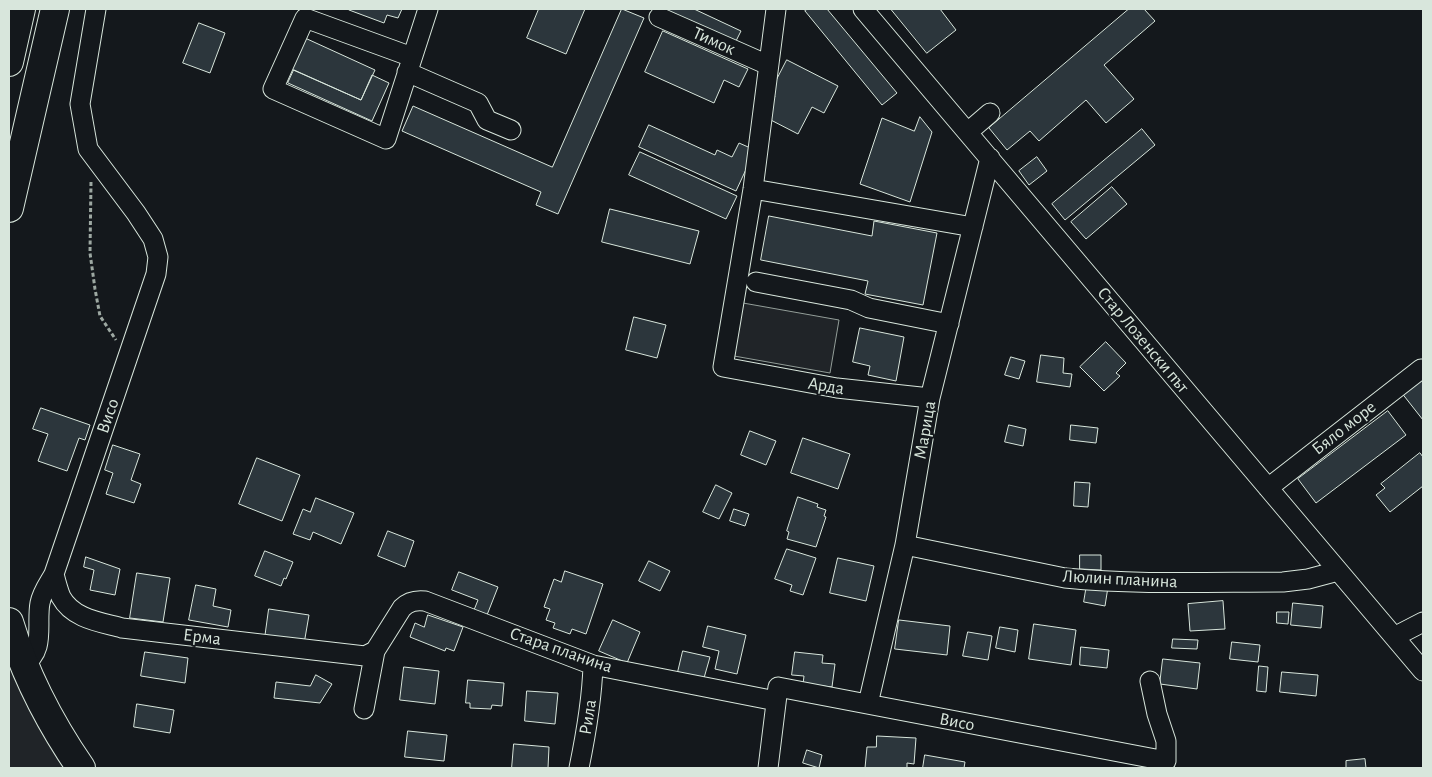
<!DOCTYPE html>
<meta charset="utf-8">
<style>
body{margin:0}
#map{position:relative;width:1432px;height:777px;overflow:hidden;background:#14181c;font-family:"Alegreya Sans",sans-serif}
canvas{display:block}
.frame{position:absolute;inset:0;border:10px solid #d8e6dc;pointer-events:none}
</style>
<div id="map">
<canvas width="1432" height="777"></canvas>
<div class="frame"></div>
</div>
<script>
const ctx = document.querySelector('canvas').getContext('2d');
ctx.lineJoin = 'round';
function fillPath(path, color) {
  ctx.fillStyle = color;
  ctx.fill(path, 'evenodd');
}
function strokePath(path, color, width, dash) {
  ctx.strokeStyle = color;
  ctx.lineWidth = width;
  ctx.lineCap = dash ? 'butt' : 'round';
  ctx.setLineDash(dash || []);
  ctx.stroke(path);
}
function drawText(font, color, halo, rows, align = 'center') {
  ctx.font = font + ' "Alegreya Sans",sans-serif';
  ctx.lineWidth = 4;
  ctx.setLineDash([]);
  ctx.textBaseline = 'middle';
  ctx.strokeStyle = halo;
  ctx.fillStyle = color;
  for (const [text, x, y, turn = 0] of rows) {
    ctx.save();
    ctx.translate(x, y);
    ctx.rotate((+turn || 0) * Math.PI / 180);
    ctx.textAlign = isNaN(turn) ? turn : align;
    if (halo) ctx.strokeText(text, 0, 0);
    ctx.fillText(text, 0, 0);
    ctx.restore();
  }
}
const green = new Path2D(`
 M743 303 839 320 830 373 734 356Z
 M9 656 70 768H9Z`);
const building = new Path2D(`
 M349 9H402L398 18 387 15 384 23 349 10Z
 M539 9H585L566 54 527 38Z
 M622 9 644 18 558 214 536 205 541 192 402 131 413 106 552 167Z
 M662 9H694L741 31 735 43Z
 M808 9H827L897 93 882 105 805 11Z
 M891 9H940L956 30 927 53Z
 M1129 9H1144L1155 21 1104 65 1134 99 1106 123 1086 100 1039 141 1030 131 1007 150 989 128Z
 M199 23 225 33 210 73 183 63Z
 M663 31 748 69 739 87 724 80 714 103 645 72Z
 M305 38 375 70 361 100 291 69Z
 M787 60 838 86 824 113 812 107 798 134 765 117 775 96 770 93Z
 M294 70 361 100 372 75 389 83 372 121 288 83Z
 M920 117 932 132 910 202 860 184 882 118 914 131Z
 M649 125 715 155 717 150 732 157 739 143 755 150 736 191 639 147Z
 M1142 129 1155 145 1065 220 1052 204Z
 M640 152 737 196 726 219 629 175Z
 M1037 157 1047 171 1029 185 1019 171Z
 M1112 187 1127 204 1086 239 1071 222Z
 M610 209 699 231 690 264 602 242Z
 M769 216 872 236 874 221 937 233 923 305 865 294 868 281 761 260Z
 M634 317 666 325 657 358 626 350Z
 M860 328 904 337 896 381 868 375 870 366 853 362Z
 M1106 342 1126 363 1116 373 1120 376 1104 391 1080 367Z
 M1041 355 1064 358 1063 373 1072 374 1070 387 1037 382Z
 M1011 357 1025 361 1019 379 1005 375Z
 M1423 376V420L1401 392Z
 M41 408 90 425 85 440 79 438 67 471 38 461 48 434 33 429Z
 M1388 411 1406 435 1316 503 1298 479Z
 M1009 425 1026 429 1023 446 1005 442Z
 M1071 425 1098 428 1096 443 1070 440Z
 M750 431 776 441 766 465 741 455Z
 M803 438 850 454 838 489 791 473Z
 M113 445 140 454 131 480 141 484 134 503 106 494 113 473 105 470Z
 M1420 453 1423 457V486L1390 512 1376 495 1385 488 1381 484Z
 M257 458 300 475 282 521 239 504Z
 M1075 482 1090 483 1088 507 1074 506Z
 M716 485 732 493 719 519 703 512Z
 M798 497 818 504 817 507 826 510 824 516 826 517 816 547 787 539 789 532 787 531Z
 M316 498 354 513 341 544 313 532 310 540 293 534 303 509 310 512Z
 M734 509 749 514 745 526 730 521Z
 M388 531 414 541 405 567 378 556Z
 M787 549 816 558 803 595 790 591 792 585 775 579Z
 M265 551 293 562 286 579 284 578 281 586 255 576Z
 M1080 555H1101V570L1080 569Z
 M86 557 120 569 115 595 90 590 94 570 84 567Z
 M838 558 874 566 866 601 830 593Z
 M649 561 670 571 660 591 639 581Z
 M565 571 603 584 586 634 572 629 570 634 553 628 555 623 546 620 550 609 544 607 554 579 561 582Z
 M459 572 498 587 487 615 474 610 478 600 452 590Z
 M137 573 170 578 163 622 130 618Z
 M1087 584 1108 587 1105 606 1084 602Z
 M196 585 216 589 213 606 231 610 228 627 189 620Z
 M1223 601 1225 629 1190 631 1188 604Z
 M1293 603 1323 606 1321 628 1291 625Z
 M269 609 309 615 304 644 265 638Z
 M1277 612H1289L1288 624 1277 623Z
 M428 615 463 627 454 651 446 648 445 651 410 637 415 623 424 627Z
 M613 620 640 632 627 663 599 651Z
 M899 620 950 626 947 655 895 649Z
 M1034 624 1076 630 1071 665 1029 659Z
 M708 626 746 635 737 674 715 669 719 651 703 647Z
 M1000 627 1018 630 1015 652 996 648Z
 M968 632 992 636 988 660 963 656Z
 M1173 639 1198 640 1197 649 1172 648Z
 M1232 642 1260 645 1258 662 1230 659Z
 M1081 647 1109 650 1107 668 1080 665Z
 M683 651 710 657 704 678 678 672Z
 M145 652 188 658 185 683 141 676Z
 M795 652 823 655 822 663 835 664 832 687 803 684 804 676 792 675Z
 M1163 659 1200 663 1197 689 1160 684Z
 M1259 666 1268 667 1266 692 1257 691Z
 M404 667 439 671 435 704 400 700Z
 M1282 672 1318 675 1316 696 1280 692Z
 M316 675 332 684 320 703 274 698 276 682 310 686Z
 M468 680 504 683 502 706 492 705 491 709 470 708V703H466Z
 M527 691 558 693 555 724 525 721Z
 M137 704 174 710 170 733 134 727Z
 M408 731 447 735 444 761 405 757Z
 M877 736 916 738 914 764 907 763V768H865L867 747H876Z
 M514 744 549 747 548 768H512Z
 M807 750 822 755 819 768 803 763Z
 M925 755 965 762 964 768H923Z
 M1365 759 1366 768H1346V761Z`);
const path = new Path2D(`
 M91 182 90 253 95 289 100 316 116 340`);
const minor = new Path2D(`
 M776 9 753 189 723 367 837 388 930 398
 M863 9 1423 671
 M659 17 768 65
 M412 57 305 18 273 89 386 139 428 9
 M407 72 478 103 487 120 511 130
 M968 132 990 113
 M753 189 973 227
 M756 282 851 300 869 308 949 324
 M1268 488 1421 369
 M905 545 1065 578C1137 585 1211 582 1283 582L1308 579 1338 571
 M54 574C56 582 58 590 61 597 73 619 100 622 122 628L365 656 375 651
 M1394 637 1423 622
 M23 664C46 652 36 624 40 603 42 592 49 583 54 574L156 274 158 257 153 239 136 213 88 149 80 104 96 9
 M868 704 905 545 930 398 990 158
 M364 709 375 651 402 608C409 601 416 600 425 601L593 665 776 701
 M579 768C586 734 592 701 593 665
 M768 768 778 687 1166 761V741L1157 714 1150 681`);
const highway = new Path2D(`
 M9 62 21 9
 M9 208 55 9
 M9 622C25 675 50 723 81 768`);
const streetNames = [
 ["Тимок",714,41,24],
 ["Стар Лозенски път",1143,340,50],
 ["Арда",826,386,9],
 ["Висо",108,416,-71],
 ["Бяло море",1344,428,-38],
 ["Марица",925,430,-80],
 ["Люлин планина",1120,579,3],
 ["Ерма",202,637,7],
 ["Стара планина",561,650,19],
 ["Рила",588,717,-81],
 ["Висо",957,722,11]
];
fillPath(green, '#202428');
strokePath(green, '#939e99', 1);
fillPath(building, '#2c363c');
strokePath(building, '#d8e6dc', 1);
strokePath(minor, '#d8e6dc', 21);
strokePath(highway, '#d8e6dc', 30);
strokePath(path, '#9da8a2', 3, [4, 2.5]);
strokePath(minor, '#14181c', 19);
strokePath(highway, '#14181c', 28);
drawText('18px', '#d8e6dc', '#14181c', streetNames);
</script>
